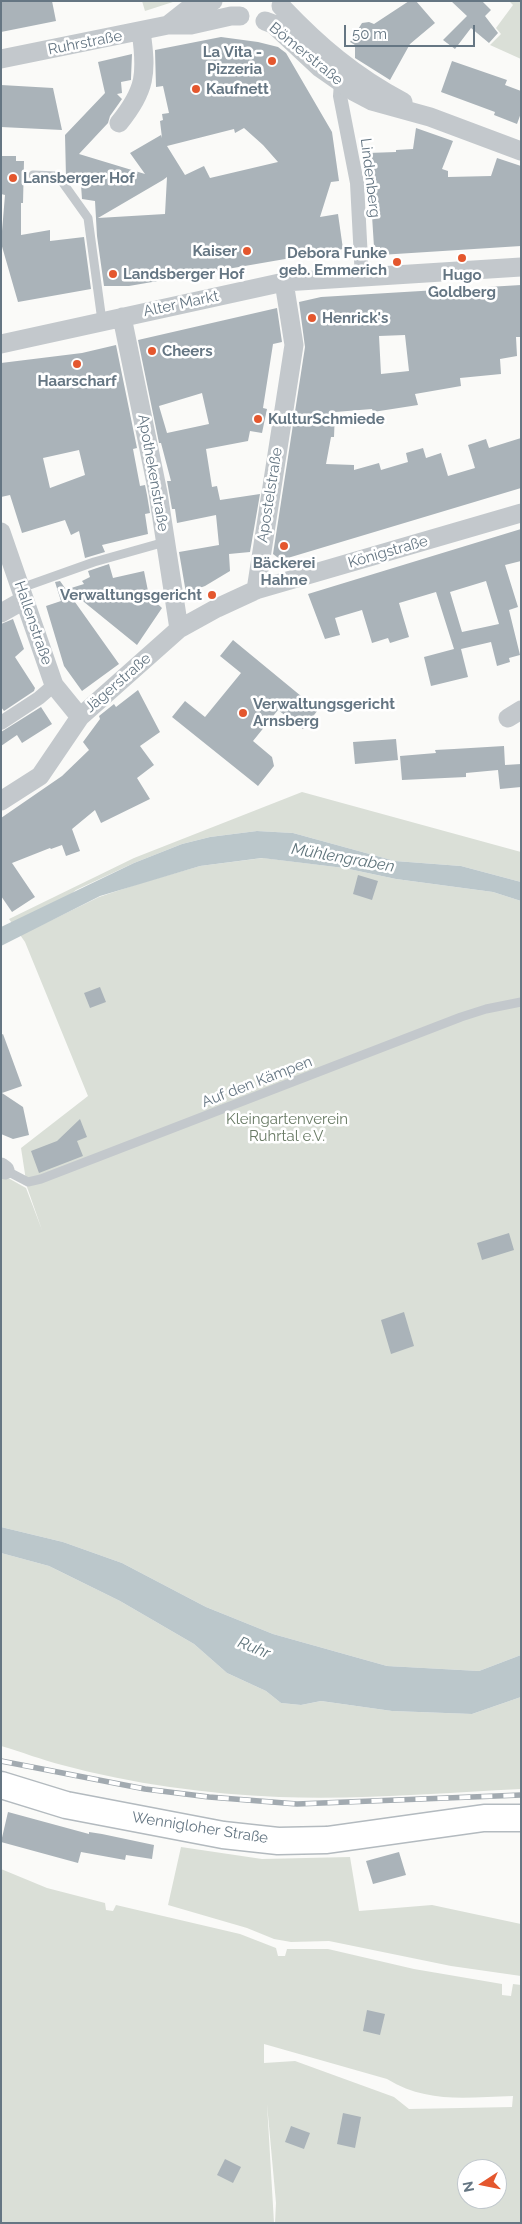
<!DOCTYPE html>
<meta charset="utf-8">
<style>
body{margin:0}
#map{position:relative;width:522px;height:2224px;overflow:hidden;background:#fafaf8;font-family:Raleway,sans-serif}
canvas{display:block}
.frame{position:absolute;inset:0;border:2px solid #657683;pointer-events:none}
.north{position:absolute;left:457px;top:2159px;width:50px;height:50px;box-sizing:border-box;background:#fff;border:1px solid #c1c8cd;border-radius:50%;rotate:259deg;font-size:14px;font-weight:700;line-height:20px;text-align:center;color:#657683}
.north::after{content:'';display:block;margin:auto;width:18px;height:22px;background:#e4572e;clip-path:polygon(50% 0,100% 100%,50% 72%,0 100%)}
.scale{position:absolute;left:344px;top:25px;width:131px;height:22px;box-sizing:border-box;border:2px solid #657683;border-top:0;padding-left:6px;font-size:15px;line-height:18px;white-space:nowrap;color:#657683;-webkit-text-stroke:4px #fff;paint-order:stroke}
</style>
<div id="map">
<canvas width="522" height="2224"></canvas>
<div class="frame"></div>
<div class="north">N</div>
<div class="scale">50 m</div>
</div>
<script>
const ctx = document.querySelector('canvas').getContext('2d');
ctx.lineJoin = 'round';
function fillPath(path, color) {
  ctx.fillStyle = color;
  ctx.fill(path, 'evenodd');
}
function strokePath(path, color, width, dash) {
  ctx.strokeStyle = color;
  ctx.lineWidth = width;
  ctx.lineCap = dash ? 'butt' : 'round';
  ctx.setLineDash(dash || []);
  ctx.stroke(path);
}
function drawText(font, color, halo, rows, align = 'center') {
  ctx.font = font + ' Raleway,sans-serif';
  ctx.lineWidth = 5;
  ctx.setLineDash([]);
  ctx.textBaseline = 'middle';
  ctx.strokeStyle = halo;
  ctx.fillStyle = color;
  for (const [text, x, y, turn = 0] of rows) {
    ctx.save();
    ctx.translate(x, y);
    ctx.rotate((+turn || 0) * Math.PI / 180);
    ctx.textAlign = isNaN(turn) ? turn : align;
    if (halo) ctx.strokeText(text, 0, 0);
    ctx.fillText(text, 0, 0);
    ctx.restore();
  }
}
const green = new Path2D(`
 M142 1H176L145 11Z
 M509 1H521V59L490 45 501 34 496 28 513 5Z
 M302 792 521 852V882L461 866 395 861 293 833 257 831 210 837 182 844 134 863 76 890 21 935 99 897 141 883 200 866 263 858 344 868 396 879 493 892 521 901V1655L479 1671 387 1666 273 1634 206 1607 122 1563 63 1542 1 1527V1174L26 1188 42 1230 27 1187 21 1148 88 1096 25 942 9 919 134 858Z
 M1 1553 49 1566 120 1601 194 1644 227 1673 266 1691 281 1703 301 1705 321 1701 392 1711 472 1714 521 1697V1789C441 1793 359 1800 279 1797 207 1794 132 1784 62 1765 42 1760 22 1752 1 1746Z
 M181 1847 262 1859 350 1857 359 1911 432 1905 521 1924V1976L451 1966 329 1941 291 1942 274 1939 247 1928 168 1905Z
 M1 1869 47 1888 105 1903 106 1910 113 1911 116 1905 240 1934 276 1948 278 1956H285L287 1949H328L414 1969 502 1984V1995L511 1996 513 1984 521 1985V2223H275L276 2203 267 2104 274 2223H1ZM264 2044 387 2079C428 2104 467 2097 513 2096L512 2107 409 2109 394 2097 295 2061 264 2063ZM467 2169H497V2199H467Z`);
const water = new Path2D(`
 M257 831 293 833 395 861 461 866 521 882V901L493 892 396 879 344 868 262 858 200 866 100 896 1 946V927L134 863 182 844 210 837Z
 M1 1527 63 1542 122 1563 206 1607 273 1634 387 1666 479 1671 521 1655V1697L472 1714 392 1711 321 1701 301 1705 281 1703 266 1691 227 1673 194 1644 120 1601 49 1566 1 1553Z`);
const building = new Path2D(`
 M1 1H52L56 21 1 32Z
 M409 1H416L435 23 410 44 390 80 355 58V45L350 42 362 23 369 22 374 24Z
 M451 1H482L491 10 485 16 498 33 489 43 471 28 455 49 443 40 467 16Z
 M221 37 258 42 278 47 286 53 332 132 339 181 331 182 320 217 338 214 343 249 129 286H104L97 236 95 201 82 199 81 185 69 181 66 177 65 135 105 93 98 62 132 54 131 78V80L121 82 122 93 117 94 122 99 110 116 108 123 79 154 145 174 130 153 161 135 162 138 160 121 163 120 162 114 169 113 163 86 156 87 155 50ZM244 128 263 145 278 162 210 178 204 166 185 175 167 146 234 129 235 133ZM167 177 165 214 98 218 163 180Z
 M452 61 507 80 505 85 521 91V113L517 124 494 115 495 112 441 92Z
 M1 85 53 88 62 130 1 127Z
 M416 128 453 141 442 169 448 171V177L491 176 497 158 521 166V246L380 255V247H374L368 153 396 152V150L413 149Z
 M1 156H16V161H24L23 203H21V235L50 230V241L84 237 91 289 18 302 1 243 5 195 1 194Z
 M521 285V337H516L517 356 500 359 501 374 460 378 461 386 415 394 418 405 373 412 372 409 335 412 334 437H331L326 464 354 465V470L379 463 381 470 408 462 406 453 423 448 426 458 441 453 448 476 475 468 468 445 486 439 489 448 521 438V488L281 560 273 554 305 347 299 302 321 297ZM405 335 409 371 381 374 379 336Z
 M277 308 282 342 273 344 263 408 267 409 262 433 250 431 248 441 206 449 212 487 217 486 220 500 260 494 250 552 229 554 230 571 205 586 186 593 179 552 219 545 216 515 177 523 175 509H172L167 481H171L161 443H159L138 340ZM202 393 209 424 167 433 159 406Z
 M116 345 137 448 133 449 140 486 145 485 147 495 150 513 145 514 148 534 102 545 105 552 85 558 79 531 71 535 65 520 22 533 10 495 1 497V363L82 353ZM79 450 85 475 50 488 43 458Z
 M521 529V561L505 565 518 607 509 610 520 655 509 658 510 662 497 666 491 642 461 649 468 677 431 686 424 657 454 649 436 592 399 603 409 637 390 643 388 638 372 643 362 610 335 618 340 635 325 639 308 594ZM486 581 499 624 462 632 450 592Z
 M109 564 113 578 144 571 149 596 162 608 137 645 68 589 84 584 82 581 90 577 88 571Z
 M60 581 119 664 82 691 64 666 46 606 61 601 55 582Z
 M13 619 24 649 15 657 35 688 34 691 4 711 1 707V624Z
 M233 640 318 710 303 729 278 710 253 741 272 757 274 766 258 786 172 717 185 701 205 717 241 673 220 656Z
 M138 690 160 732 140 746 154 765 137 778 150 799 101 823 95 810 72 829 80 851 66 856 62 845 51 849 50 848 12 863 35 897 12 912 1 896V818L62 776 89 750 83 742 100 719 99 716 114 704 116 707Z
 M41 707 52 724 22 743 17 735 1 746V732Z
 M396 739 398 760 355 764 353 742Z
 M504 746 505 765 521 764V787L500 789 498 770 466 773V777L402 780 400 756 436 753 435 750 454 749Z
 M358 875 378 881 372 900 353 894Z
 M100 987 106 1002 90 1008 84 993Z
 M3 1034 22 1086 2 1093 23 1107 29 1135 13 1139 1 1134V1035Z
 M80 1119 87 1137 77 1141 83 1156 39 1173 31 1151 57 1141Z
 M509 1233 514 1250 482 1260 477 1243Z
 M404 1312 414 1346 391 1354 381 1320Z
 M8 1812 89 1834V1832L102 1834 154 1845 152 1859 126 1855 125 1860 81 1852 78 1863 1 1842Z
 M399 1852 406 1875 373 1884 366 1861Z
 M367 2010 385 2014 380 2035 363 2031Z
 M343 2113 361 2117 355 2148 337 2144Z
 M291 2126 310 2133 304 2149 285 2142Z
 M225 2159 241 2167 233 2183 217 2175Z`);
const service = new Path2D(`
 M33 175 58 176 88 218 102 321
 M21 588 94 562 165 542
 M5 1170 28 1182 41 1179 461 1017 486 1009 521 1002`);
const pedestrian = new Path2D(`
 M341 83 340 96 357 183 362 279
 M1 723 39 698 54 685`);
const minor = new Path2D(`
 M281 6C319 46 354 76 403 102
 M265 21 273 24 320 68 353 91 372 101 430 117 521 151
 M168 25 187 10 213 1
 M1 59 168 25H191L231 16H240
 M119 123C146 90 147 73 141 31
 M122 317 158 493 179 629
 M1 344 284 282 521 267
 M1 532 54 685 80 717
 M256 590 294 345 284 282
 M1 613 24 600
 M508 718 521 710
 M1 801 40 776 80 717 179 629 217 608 256 590 521 513
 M1 1167 5 1170`);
const secondary = new Path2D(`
 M1 1785 66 1805 223 1835 278 1841 327 1840 484 1818H521`);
const rail = new Path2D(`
 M1 1761 145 1789 209 1797 297 1804 521 1795`);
const markers = [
 [272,61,5,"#e4572e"],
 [196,89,5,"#e4572e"],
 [13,178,5,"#e4572e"],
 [247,251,5,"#e4572e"],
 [462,258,5,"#e4572e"],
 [397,262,5,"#e4572e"],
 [113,274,5,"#e4572e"],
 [312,318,5,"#e4572e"],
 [152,351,5,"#e4572e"],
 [77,364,5,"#e4572e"],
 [258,419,5,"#e4572e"],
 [284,546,5,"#e4572e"],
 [212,595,5,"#e4572e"],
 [243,713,5,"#e4572e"]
];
const streetNames = [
 ["Ruhrstraße",85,43,-11],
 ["Bömerstraße",306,54,39],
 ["Lindenberg",370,178,83],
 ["Alter Markt",181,304,-12],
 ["Apothekenstraße",153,473,80],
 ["Apostelstraße",270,495,-81],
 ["Königstraße",388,552,-16],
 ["Hallenstraße",33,623,71],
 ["Jägerstraße",118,683,-41],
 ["Auf den Kämpen",257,1082,-21],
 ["Wennigloher Straße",200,1828,9]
];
const poiNames = [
 ["La Vita -",262,52,"right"],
 ["Pizzeria",262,69,"right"],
 ["Kaufnett",206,89],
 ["Lansberger Hof",23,178],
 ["Kaiser",237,251,"right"],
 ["Debora Funke",387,253,"right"],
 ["geb. Emmerich",387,270,"right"],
 ["Landsberger Hof",123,274],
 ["Hugo",462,275,"center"],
 ["Goldberg",462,292,"center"],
 ["Henrick's",322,318],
 ["Cheers",162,351],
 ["Haarscharf",77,381,"center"],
 ["KulturSchmiede",268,419],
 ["Bäckerei",284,563,"center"],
 ["Hahne",284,580,"center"],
 ["Verwaltungsgericht",202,595,"right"],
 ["Verwaltungsgericht",253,704],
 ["Arnsberg",253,721]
];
const parkNames = [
 ["Kleingartenverein",287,1119],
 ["Ruhrtal e.V.",287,1136]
];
const waterNames = [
 ["Mühlengraben",343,858,10],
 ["Ruhr",254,1648,22]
];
fillPath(green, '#dadfd7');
fillPath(water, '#bbc7cb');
fillPath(building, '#aab3b9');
strokePath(secondary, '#b3babf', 29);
strokePath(service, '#c3c8cc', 9);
strokePath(pedestrian, '#c3c8cc', 14);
strokePath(minor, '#c3c8cc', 19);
strokePath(secondary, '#fff', 26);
strokePath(rail, '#a2aab0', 5.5);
strokePath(rail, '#fff', 4, [11]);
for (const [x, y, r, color] of markers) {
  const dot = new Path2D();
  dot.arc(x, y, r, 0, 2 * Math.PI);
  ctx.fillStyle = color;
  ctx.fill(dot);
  strokePath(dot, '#fff', 2);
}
drawText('15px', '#657683', '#fff', streetNames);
drawText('bold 15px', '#657683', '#fff', poiNames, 'left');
drawText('15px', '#687a64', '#fff', parkNames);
drawText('italic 16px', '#60757c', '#fff', waterNames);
</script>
